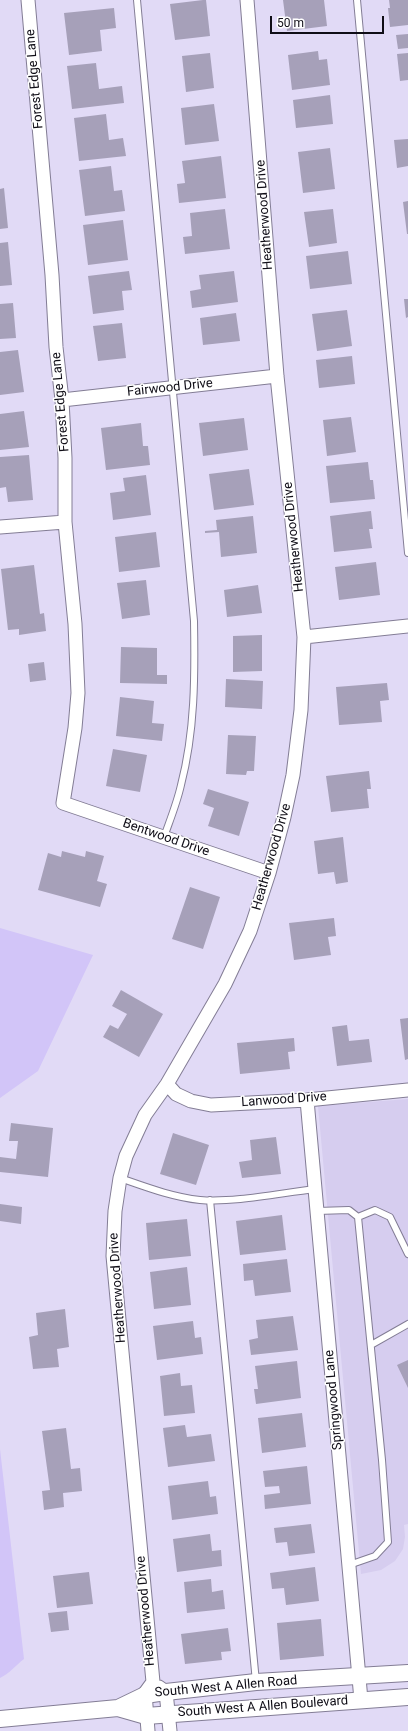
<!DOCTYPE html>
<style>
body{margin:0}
#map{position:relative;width:408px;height:1731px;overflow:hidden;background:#e1daf6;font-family:Roboto,sans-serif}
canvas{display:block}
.scale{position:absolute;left:270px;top:16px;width:114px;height:18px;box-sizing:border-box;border:2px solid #0f0d16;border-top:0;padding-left:5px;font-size:12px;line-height:14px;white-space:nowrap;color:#0f0d16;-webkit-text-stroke:3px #fff;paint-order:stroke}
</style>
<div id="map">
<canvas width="408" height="1731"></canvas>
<div class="scale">50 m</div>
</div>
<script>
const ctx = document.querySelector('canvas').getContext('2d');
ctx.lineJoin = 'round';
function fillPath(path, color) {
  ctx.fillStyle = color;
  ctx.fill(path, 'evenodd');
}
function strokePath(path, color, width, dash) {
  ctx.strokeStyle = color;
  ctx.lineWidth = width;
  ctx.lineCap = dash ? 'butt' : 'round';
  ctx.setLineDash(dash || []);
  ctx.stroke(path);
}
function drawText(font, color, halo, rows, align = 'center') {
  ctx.font = font + ' Roboto,sans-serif';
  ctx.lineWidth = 3;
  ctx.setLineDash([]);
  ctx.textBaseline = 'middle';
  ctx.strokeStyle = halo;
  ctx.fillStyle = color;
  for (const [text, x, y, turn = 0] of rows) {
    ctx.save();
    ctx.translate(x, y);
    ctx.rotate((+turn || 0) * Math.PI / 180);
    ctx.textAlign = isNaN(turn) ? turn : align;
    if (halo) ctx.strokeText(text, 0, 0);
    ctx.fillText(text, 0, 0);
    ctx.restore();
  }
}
const built = new Path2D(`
 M408 1099V1524L404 1525 405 1537 403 1549 395 1561 381 1570 361 1574 318 1106Z`);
const green = new Path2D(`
 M0 928 93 955 38 1071 0 1098Z
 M0 1449 24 1659C15 1666 10 1673 0 1678Z`);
const building = new Path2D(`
 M203 0H206L210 36 175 40 170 4Z
 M283 0H324L327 26 287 31Z
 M389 0H408V25L390 27 388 8H390Z
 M114 8 116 28 100 30 102 51 69 55 64 13Z
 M408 34V48L398 49 396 35Z
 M318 51 319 60 327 59 330 85 292 90 288 55Z
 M210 53 214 88 186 92 182 56Z
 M408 53V80L400 81 397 54Z
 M96 63 99 89 122 86 124 103 72 109 67 66Z
 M330 95 333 124 296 128 293 100Z
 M214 104 219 141 185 145 181 108Z
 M106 114 109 140 123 138 126 156 79 161 74 118Z
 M408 139V166L397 168 394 140Z
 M330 148 335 189 303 193 298 152Z
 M221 156 226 198 179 203 177 184 185 183 182 161Z
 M111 166 114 191 122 190 125 211 85 216 79 170Z
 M4 188 8 228 0 229V189Z
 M408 201V234H407L403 202Z
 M225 209 230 249 185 254 183 237 192 236 190 213Z
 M333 209 337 243 309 247 304 212Z
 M123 220 128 260 88 265 83 225Z
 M8 242 12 285 0 286V243Z
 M348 251 352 284 310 289 306 256Z
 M129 271 132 290 122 291 124 310 93 314 88 276Z
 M234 271 238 302 192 308 190 291 201 289 199 275Z
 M404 299H408V317L406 318Z
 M13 303 16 338 0 339V304Z
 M347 310 352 346 317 351 312 314Z
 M236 313 240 341 203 345 200 318Z
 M122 323 126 358 98 361 93 326Z
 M18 350 24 392 0 395V352Z
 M352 356 355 384 319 388 316 360Z
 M24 411 29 447 0 450V414Z
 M351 417 356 452 327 456 323 420Z
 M244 418 248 450 203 456 199 423Z
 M141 423 143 446H148L150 465 106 470 101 428Z
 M29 455 33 500 8 502 6 487 0 488V457Z
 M368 462 370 480H373L375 499 330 503 326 466Z
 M249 469 254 505 214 510 209 474Z
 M146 475 151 515 113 520 110 493 125 491 123 478Z
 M371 511 373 529H369L372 548 334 552 330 516Z
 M253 516 257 553 221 557 219 532 205 533V531L217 530 216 520Z
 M156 532 160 567 119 572 115 537Z
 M376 562 380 595 339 600 335 567Z
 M34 565 40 614 44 613 46 631 19 635V629L8 630 1 569Z
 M146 580 150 615 122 619 117 583Z
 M258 585 262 613 227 617 224 590Z
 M262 635V671L233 672V636Z
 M121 647 157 648V675H167V684L120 683Z
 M44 662 46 680 30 682 28 664Z
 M226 679 263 681 262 709 225 707Z
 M387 683 389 700 380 701 382 722 339 725 336 687Z
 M120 697 154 701 152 723 164 724 162 741 116 736Z
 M228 735 256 736 254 771H247L246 775 226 774Z
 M113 749 147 755 140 792 106 786Z
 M369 771 371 789H367L369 808 331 812 326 776Z
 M208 789 249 802 239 836 208 826 214 808 203 804Z
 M343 837 348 882 336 884 334 872 318 874 314 841Z
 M62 851 85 857 86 851 104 856 97 881 107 884 100 907 38 890 48 853 61 857Z
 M190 887 220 897 203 949 172 939Z
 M334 918 336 936 328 937 331 955 294 960 289 923Z
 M121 990 163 1014 139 1057 103 1037 110 1025 118 1029 127 1014 112 1006Z
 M408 1018V1059L405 1060 400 1019Z
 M347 1025 349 1041 369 1039 372 1062 337 1066 332 1027Z
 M294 1038 295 1051 288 1052 290 1069 240 1074 237 1043Z
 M11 1123 53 1128 48 1177 0 1172V1157L16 1159 18 1141H9Z
 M173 1133 209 1145 196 1185 160 1174Z
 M276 1137 281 1174 242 1178 239 1162 252 1160 250 1140Z
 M0 1204 22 1207 21 1224 0 1221Z
 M282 1215 286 1250 240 1255 236 1221Z
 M187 1219 191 1256 149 1260 146 1223Z
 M287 1259 291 1292 255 1296 253 1280 244 1281 243 1264Z
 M187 1267 191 1305 154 1309 150 1272Z
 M65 1309 69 1347 57 1349 59 1367 33 1369 29 1337 38 1335 36 1313Z
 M293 1316 298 1350 251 1355 249 1340 258 1338 256 1320Z
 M193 1321 195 1338 201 1337 203 1354 157 1360 153 1326Z
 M408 1360V1388L397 1365Z
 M297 1361 301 1398 256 1404 254 1389H258L255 1366Z
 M180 1373 181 1386 192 1385 195 1413 164 1416 160 1376Z
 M302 1413 306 1447 262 1453 258 1418Z
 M185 1425 187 1437 211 1434 215 1461 168 1467 163 1428Z
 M66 1428 71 1469 80 1468 82 1491 63 1493 64 1507 44 1510 42 1491 50 1490 42 1431Z
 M307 1466 311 1504 265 1509 264 1495 280 1493 279 1486 265 1487 263 1471Z
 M208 1481 210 1497 216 1496 218 1514 172 1520 168 1486Z
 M311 1524 315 1553 289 1556 287 1542 276 1543 274 1528Z
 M210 1534 212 1551 221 1550 222 1566 177 1572 173 1539Z
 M315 1567 319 1601 286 1605 284 1588 272 1589 270 1573Z
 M89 1572 93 1604 57 1608 53 1576Z
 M211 1579 212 1592 223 1590 225 1609 187 1613 184 1582Z
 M67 1611 69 1630 51 1632 48 1613Z
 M321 1619 324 1656 280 1660 277 1623Z
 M228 1628 231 1651 221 1652 222 1660 185 1664 181 1634Z`);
const service = new Path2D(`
 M137 0 194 621C195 676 195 731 181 785 177 803 170 820 164 837
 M357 0 408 553
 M120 1178C146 1187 172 1197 200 1200 234 1203 280 1193 315 1189
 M210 1200 256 1682
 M317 1211 349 1210 358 1217 382 1460 388 1542 375 1556 349 1565
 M358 1217 375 1210 390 1217 408 1254
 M371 1345 408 1324`);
const minor = new Path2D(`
 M28 0 52 275 56 347 62 400 65 458V522L75 624 78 693 75 728 63 803 269 873
 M62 400 277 376
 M0 527 65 522
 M304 637 408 626
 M167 1084 176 1094 191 1101 211 1105 307 1100 408 1090
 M307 1100 361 1700
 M159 1687 166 1692 170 1731
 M148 1731 145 1693 153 1682 113 1256 115 1211 120 1178 126 1156 145 1115 167 1084 225 984 250 931 269 873 284 817 293 775 301 710 304 637 277 376 247 0`);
const tertiary = new Path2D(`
 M118 1708 146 1716 408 1697
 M0 1719 118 1708 145 1695 166 1692 256 1682 408 1673`);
const streetNames = [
 ["Forest Edge Lane",35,79,-95],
 ["Heatherwood Drive",265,215,-94],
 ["Fairwood Drive",170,388,-6],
 ["Forest Edge Lane",61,402,-95],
 ["Heatherwood Drive",294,537,-96],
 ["Bentwood Drive",166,838,19],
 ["Heatherwood Drive",272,857,-74],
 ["Lanwood Drive",284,1100,-4],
 ["Heatherwood Drive",118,1288,-94],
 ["Springwood Lane",334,1400,-95],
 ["Heatherwood Drive",146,1611,-95],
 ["South West A Allen Road",226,1687,-5],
 ["South West A Allen Boulevard",263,1707,-4]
];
fillPath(built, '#d6cdef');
fillPath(green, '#d2c5f8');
fillPath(building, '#a6a0b9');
strokePath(service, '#837d95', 8);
strokePath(minor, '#837d95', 15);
strokePath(tertiary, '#837d95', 18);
strokePath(service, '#fff', 6);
strokePath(minor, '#fff', 13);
strokePath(tertiary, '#fff', 16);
drawText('13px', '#0f0d16', '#fff', streetNames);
</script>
